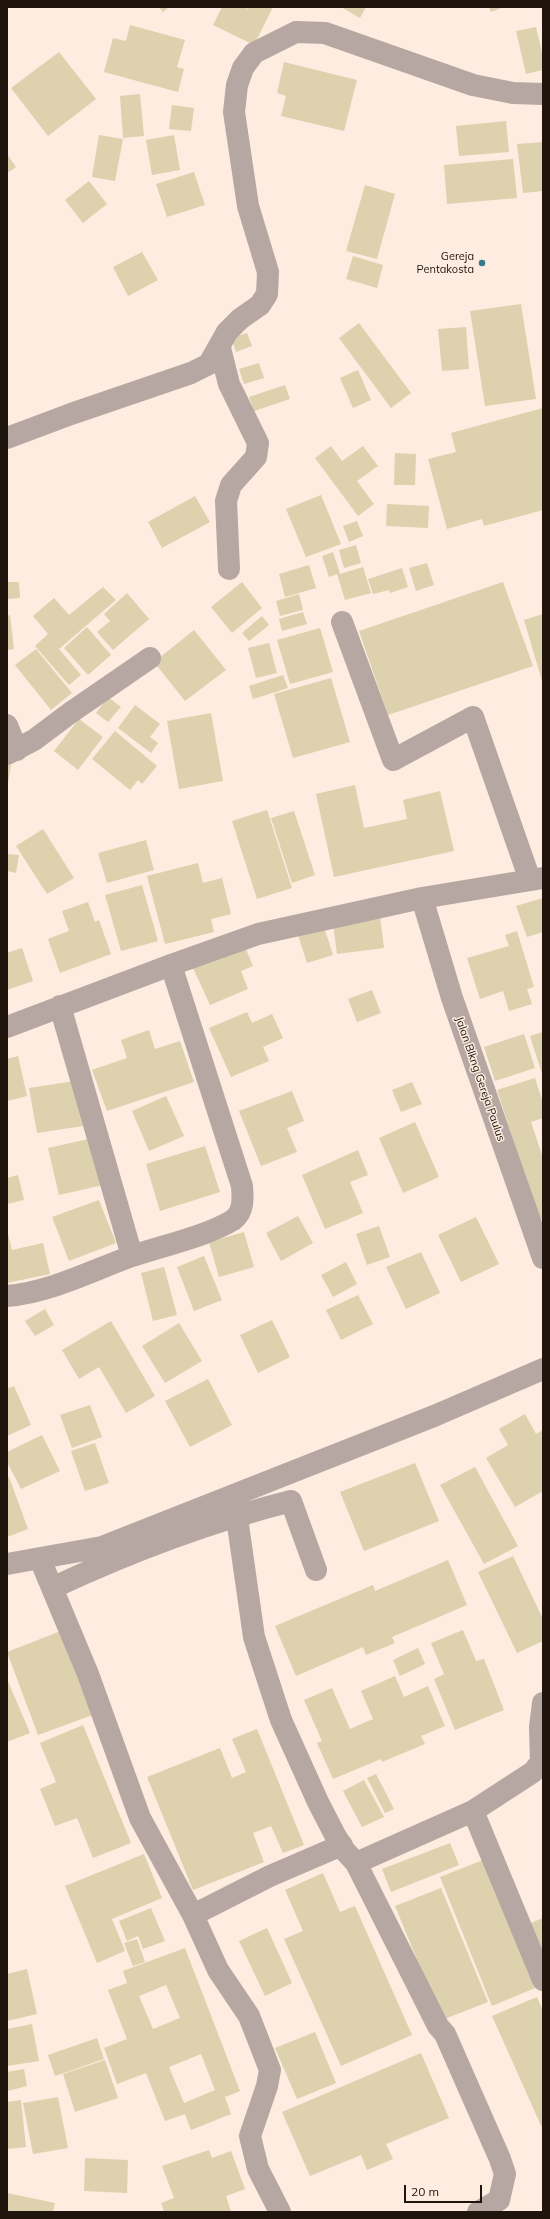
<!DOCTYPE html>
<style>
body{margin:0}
#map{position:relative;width:550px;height:2219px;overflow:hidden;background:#fdecdf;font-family:Mulish,sans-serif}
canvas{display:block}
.frame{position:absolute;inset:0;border:8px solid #1f150d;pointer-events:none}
.scale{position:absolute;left:404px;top:2185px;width:78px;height:18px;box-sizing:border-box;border:2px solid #1f150d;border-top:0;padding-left:5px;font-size:12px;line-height:14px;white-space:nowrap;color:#1f150d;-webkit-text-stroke:3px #fdecdf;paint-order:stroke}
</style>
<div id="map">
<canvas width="550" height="2219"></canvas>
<div class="frame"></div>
<div class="scale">20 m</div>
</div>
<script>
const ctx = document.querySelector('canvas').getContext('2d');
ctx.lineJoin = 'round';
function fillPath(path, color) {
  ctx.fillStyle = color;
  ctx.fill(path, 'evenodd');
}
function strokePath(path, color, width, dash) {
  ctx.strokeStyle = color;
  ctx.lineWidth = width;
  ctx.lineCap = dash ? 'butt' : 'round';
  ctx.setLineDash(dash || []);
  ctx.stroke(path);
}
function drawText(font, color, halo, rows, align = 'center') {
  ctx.font = font + ' Mulish,sans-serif';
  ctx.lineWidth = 3;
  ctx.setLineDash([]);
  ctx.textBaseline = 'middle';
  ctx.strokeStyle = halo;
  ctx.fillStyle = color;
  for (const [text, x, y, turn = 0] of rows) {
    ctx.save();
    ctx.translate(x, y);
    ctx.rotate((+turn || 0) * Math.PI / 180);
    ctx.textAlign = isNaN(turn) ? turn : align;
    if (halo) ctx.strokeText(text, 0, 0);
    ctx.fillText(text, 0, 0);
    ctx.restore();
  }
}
const building = new Path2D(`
 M159 7H169L163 12Z
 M222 7H244L248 9 249 7H273L254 45 213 25Z
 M341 7H366L360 18Z
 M489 7H504L491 12Z
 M130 25 185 40 177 67 184 69 178 92 104 72 113 38 126 41Z
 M536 27 543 57V70L526 74 516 31Z
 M59 52 96 99 48 136 11 88Z
 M284 62 357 80 344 131 281 116 286 96 277 93Z
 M140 94 144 136 123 138 120 96Z
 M172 105 194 108 191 131 169 129Z
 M506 121 509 152 459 156 456 126Z
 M99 135 123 139 115 181 92 177Z
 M174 135 180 170 152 175 146 140Z
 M543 142V191L523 193 517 144Z
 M7 154 16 167 7 173Z
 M513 159 517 198 447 204 444 165Z
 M194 172 205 205 167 217 156 184Z
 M89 181 107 204 83 223 65 200Z
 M365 185 395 194 377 259 346 251Z
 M142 252 158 280 128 296 113 267Z
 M353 256 383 265 377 288 346 279Z
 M521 304 536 399 485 406 470 311Z
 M359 323 411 393 391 408 339 338Z
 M466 327 469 369 442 371 438 329Z
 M247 333 252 346 236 352 231 338Z
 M259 363 264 378 244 384 239 369Z
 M358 370 371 400 353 408 340 378Z
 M285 385 290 399 254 411 249 397Z
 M543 408V510L484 526 482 519 447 529 428 459 456 452 451 433Z
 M331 446 342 461 363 446 378 466 357 481 374 504 358 516 315 458Z
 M395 453 416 454 415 485H394Z
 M321 495 341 544 306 557 286 509Z
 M195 496 210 522 162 548 148 522Z
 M387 504 429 506 428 528 386 526Z
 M357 521 363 536 349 542 343 526Z
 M356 545 361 563 344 568 339 550Z
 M333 552 340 574 363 567 371 593 345 600 337 574 329 577 322 556Z
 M427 563 434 585 416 591 409 568Z
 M309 565 316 588 285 597 279 574Z
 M402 568 408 587 390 593 389 590 373 594 368 579Z
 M7 582H19L20 598 7 599Z
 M242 582 262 608 232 633 211 607Z
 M503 582 533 666 388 715 359 631Z
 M103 587 116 600 59 649 81 675 69 685 35 646 48 634 33 616 54 598 69 615Z
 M127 593 149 619 113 650 97 632 110 621 104 614Z
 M299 594 303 610 280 616 276 601Z
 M303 612 307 624 282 631 279 619Z
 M543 614V684L524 620Z
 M10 615 14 649 7 650V616Z
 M262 616 269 625 249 641 242 633Z
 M87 627 111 655 88 675 64 648Z
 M320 628 333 672 290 684 277 640Z
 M194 630 226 670 185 701 154 662Z
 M269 643 277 673 256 678 248 648Z
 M36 649 72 693 51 710 15 665Z
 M283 675 288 688 253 699 249 686Z
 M331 678 350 742 293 758 274 694Z
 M108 697 121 707 108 722 96 713Z
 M135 705 160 724 150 737 158 743 151 753 118 728Z
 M211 713 223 781 179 789 167 721Z
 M79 719 103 737 78 770 54 751Z
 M115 731 157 766 142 784 138 780 130 790 92 759Z
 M7 764 11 765 8 783H7Z
 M355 785 364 828 407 819 403 800 440 791 454 851 334 877 316 794Z
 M267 810 292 888 257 899 232 821Z
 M294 811 315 875 292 883 271 818Z
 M43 829 74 878 47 894 16 846Z
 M146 840 154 870 107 883 98 853Z
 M7 854 19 855 16 873 7 871Z
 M198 863 203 883 222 878 231 914 211 919 214 932 165 944 147 876Z
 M142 885 158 941 121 951 105 895Z
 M543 898V932L527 937 516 906Z
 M88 902 95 922 99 920 111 954 60 973 48 939 69 931 62 911Z
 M380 917 384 948 337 954 333 924Z
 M323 924 333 955 307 963 297 932Z
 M517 931 534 987 527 989 532 1004 509 1011 503 991 480 999 467 958 509 946 505 935Z
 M245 947 253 966 241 971 248 989 210 1005 193 968Z
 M22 948 33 981 7 990V953Z
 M372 990 381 1013 357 1022 348 999Z
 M247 1012 252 1023 272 1014 283 1038 263 1047 269 1061 231 1077 209 1028Z
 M149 1030 155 1049 180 1041 194 1082 107 1111 92 1070 127 1058 121 1040Z
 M543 1032V1077L530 1036Z
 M524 1034 535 1068 495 1081 484 1047Z
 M18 1056 27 1096 7 1101V1059Z
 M535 1078 543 1103V1118L531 1122 543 1158V1218L539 1219 497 1090Z
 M75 1081 83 1126 37 1133 29 1088Z
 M412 1082 422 1104 401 1112 392 1090Z
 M292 1091 304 1121 287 1128 297 1152 261 1166 239 1111Z
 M166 1096 184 1136 149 1151 132 1111Z
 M415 1122 439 1177 403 1193 379 1138Z
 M93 1138 103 1185 59 1195 48 1148Z
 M205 1146 220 1192 160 1211 146 1164Z
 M358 1150 368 1175 350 1182 363 1213 325 1229 302 1175Z
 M18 1175 24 1200 7 1204V1178Z
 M99 1200 116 1243 69 1261 52 1217Z
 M298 1216 313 1243 281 1261 266 1233Z
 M476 1217 499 1264 461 1282 438 1235Z
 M379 1226 390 1257 367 1265 356 1234Z
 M7 1230 12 1250 43 1243 50 1274 7 1283Z
 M244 1232 254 1267 219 1277 209 1242Z
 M421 1252 440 1293 406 1309 386 1267Z
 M204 1256 222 1300 194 1311 177 1267Z
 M346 1262 357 1284 333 1297 321 1275Z
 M164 1267 177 1315 153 1321 141 1273Z
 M358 1295 373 1324 341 1340 326 1310Z
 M45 1309 54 1325 35 1336 25 1321Z
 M272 1320 290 1357 258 1373 240 1335Z
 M111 1321 155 1396 126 1413 99 1367 79 1379 62 1350Z
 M179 1323 202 1361 165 1383 142 1346Z
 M208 1379 232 1425 190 1447 165 1401Z
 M14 1386 31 1425 7 1436V1389Z
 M90 1405 102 1437 72 1448 60 1415Z
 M525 1414 536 1434 543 1430V1491L515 1507 486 1458 508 1445 499 1429Z
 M42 1435 60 1471 21 1489 7 1462V1452Z
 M95 1443 109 1483 85 1491 71 1451Z
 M415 1463 439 1521 364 1551 340 1492Z
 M475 1467 518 1546 484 1564 440 1485Z
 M9 1477 28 1529 7 1537V1478Z
 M513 1556 543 1619V1641L517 1653 478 1572Z
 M448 1560 467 1605 392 1637 395 1643 366 1655 363 1647 296 1676 275 1626 373 1585 375 1591Z
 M66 1629 98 1713 38 1735 7 1652Z
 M463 1630 476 1661 484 1659 504 1710 455 1730 434 1679 444 1674 431 1643Z
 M418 1648 425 1664 400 1676 393 1660Z
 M395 1676 404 1697 428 1686 445 1726 421 1736 425 1744 382 1762 381 1759 333 1779 317 1743 322 1741 304 1700 332 1688 350 1729 373 1719 361 1691Z
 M7 1679 30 1733 7 1742Z
 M83 1725 131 1843 93 1858 77 1818 55 1826 40 1789 56 1782 40 1743Z
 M257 1729 304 1845 283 1853 271 1826 253 1833 264 1862 193 1890 147 1777 220 1748 232 1778 246 1772 232 1739Z
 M376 1774 394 1809 385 1813 367 1778Z
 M364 1780 384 1817 362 1827 343 1791Z
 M450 1843 459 1865 391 1892 382 1869Z
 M144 1854 162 1898 112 1919 125 1951 97 1963 65 1886Z
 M483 1860 535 1988 492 2006 440 1877Z
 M323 1873 340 1912 355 1906 412 2035 341 2066 284 1939 303 1931 285 1890Z
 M441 1888 488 2002 442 2020 395 1906Z
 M151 1908 165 1941 143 1949 138 1936 127 1941 119 1921Z
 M543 1918V1971L526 1925Z
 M267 1928 292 1983 265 1996 239 1941Z
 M137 1939 145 1962 133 1966 124 1943Z
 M185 1948 240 2091 225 2097 231 2114 191 2130 185 2114 165 2121 146 2073 117 2084 104 2048 127 2039 108 1990 127 1983 123 1971ZM166 1985 180 2018 153 2029 139 1996ZM201 2054 215 2090 184 2103 169 2067Z
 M27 1969 37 2014 7 2021V1974Z
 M537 1997 543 2011V2130L492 2016Z
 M32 2024 39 2061 7 2066V2029Z
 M315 2032 336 2083 297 2099 275 2048Z
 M97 2038 104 2059 55 2076 48 2055Z
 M421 2053 449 2118 386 2144 393 2159 367 2170 361 2155 310 2176 282 2112Z
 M105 2060 118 2098 75 2112 63 2074Z
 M24 2069 27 2086 7 2091V2072Z
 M58 2097 68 2148 33 2154 23 2103Z
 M21 2100 26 2147 7 2149V2102Z
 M209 2150 212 2158 231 2151 245 2189 226 2196 231 2212H164L161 2203 174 2198 162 2166Z
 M85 2158 128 2160 127 2193 84 2191Z
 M7 2193 55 2203 53 2212H7Z`);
const minor = new Path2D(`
 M220 348 229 384 258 443 256 457 231 485 226 501 229 569
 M7 438 71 414 191 373 209 364 227 332 240 319 260 305 267 294 268 272 248 206 234 112 237 85 243 68 254 53 296 32 325 33 473 85 513 93 543 94
 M342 622 393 760 473 717 530 880
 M7 725 17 750
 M7 754 34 740 70 713 150 658
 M422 898 452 998 543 1258
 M60 1006 132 1256
 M7 1027 171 965 258 934 422 898 543 878
 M7 1296C51 1292 91 1271 132 1256 162 1246 207 1236 233 1220 244 1212 243 1198 242 1186L171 965
 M237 1518 254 1637 281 1720 318 1802 335 1835 345 1851 356 1863 438 2026 445 2034 500 2159 505 2174 499 2200 478 2212
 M40 1559 88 1674 140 1818 193 1915 218 1970 249 2016 270 2070 267 2086 250 2136 258 2169 280 2212
 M7 1564 102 1547 434 1416 543 1369
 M52 1588C129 1552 208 1522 291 1501L316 1570
 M473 1811 543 1980
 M356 1863 473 1811 533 1772 541 1762 540 1727 543 1703
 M193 1915 270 1876 342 1845`);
const markers = [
 [482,263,4,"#357a89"]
];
const poiNames = [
 ["Gereja",474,257],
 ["Pentakosta",474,270]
];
const streetNames = [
 ["Jalan Blkng Gereja Paulus",480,1079,71]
];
fillPath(building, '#ddd1ae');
strokePath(minor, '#b6a7a3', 22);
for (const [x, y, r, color] of markers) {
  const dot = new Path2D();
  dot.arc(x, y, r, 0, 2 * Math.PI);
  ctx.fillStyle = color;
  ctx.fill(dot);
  strokePath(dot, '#fdecdf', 1.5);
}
drawText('11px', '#1f150d', '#fdecdf', poiNames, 'right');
drawText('11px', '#1f150d', '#fdecdf', streetNames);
</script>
